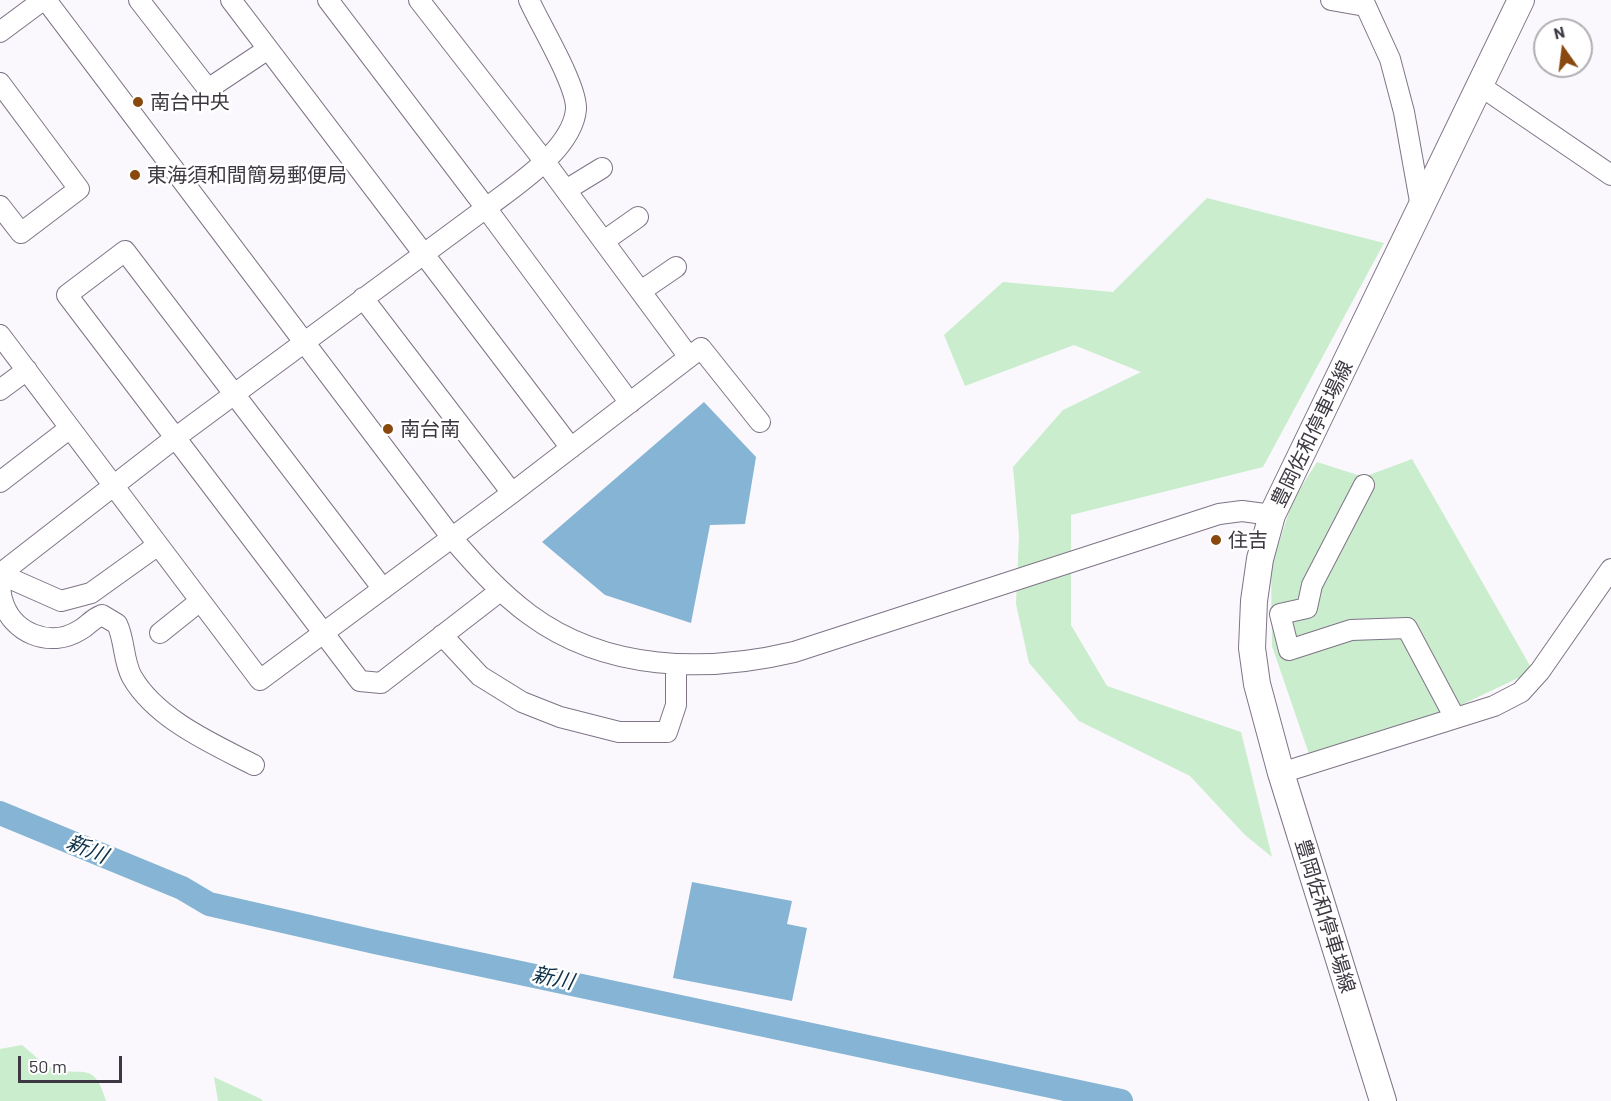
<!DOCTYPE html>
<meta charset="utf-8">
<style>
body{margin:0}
#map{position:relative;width:1611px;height:1101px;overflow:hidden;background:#faf8fc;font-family:Barlow,sans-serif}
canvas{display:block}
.north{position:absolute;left:1533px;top:18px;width:60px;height:60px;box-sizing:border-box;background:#fff;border:2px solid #b1afb3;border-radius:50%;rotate:346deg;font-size:16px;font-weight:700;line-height:24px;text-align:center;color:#3d3841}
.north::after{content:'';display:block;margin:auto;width:21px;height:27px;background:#88480e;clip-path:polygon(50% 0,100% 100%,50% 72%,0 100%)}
.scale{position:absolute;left:18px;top:1056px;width:104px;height:27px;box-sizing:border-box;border:3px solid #3d3841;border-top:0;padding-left:8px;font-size:18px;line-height:21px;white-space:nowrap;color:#3d3841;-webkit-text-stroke:4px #fff;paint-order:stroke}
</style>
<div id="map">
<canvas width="1611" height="1101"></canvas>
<div class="north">N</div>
<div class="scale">50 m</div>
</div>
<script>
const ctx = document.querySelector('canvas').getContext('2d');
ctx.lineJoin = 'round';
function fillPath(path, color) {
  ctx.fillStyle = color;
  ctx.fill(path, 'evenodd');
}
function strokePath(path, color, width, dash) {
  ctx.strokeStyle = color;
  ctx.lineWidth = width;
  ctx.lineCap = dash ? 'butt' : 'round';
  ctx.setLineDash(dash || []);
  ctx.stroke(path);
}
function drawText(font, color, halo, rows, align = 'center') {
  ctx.font = font + ' Barlow,"Noto Sans JP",sans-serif';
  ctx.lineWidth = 5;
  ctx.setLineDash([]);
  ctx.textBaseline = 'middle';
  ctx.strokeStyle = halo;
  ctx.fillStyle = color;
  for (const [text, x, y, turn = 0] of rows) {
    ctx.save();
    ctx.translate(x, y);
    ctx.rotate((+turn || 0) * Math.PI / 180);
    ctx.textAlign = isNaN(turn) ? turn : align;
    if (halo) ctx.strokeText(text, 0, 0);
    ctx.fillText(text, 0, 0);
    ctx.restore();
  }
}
const green = new Path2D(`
 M1207 198 1384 243 1263 467 1071 515V625L1107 686 1241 732 1272 857 1245 835 1190 776 1079 721 1029 663 1016 604 1019 536 1013 467 1063 410 1141 372 1074 345 965 386 944 335 1003 282 1113 292Z
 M1412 459 1533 671 1461 705 1309 754 1272 646 1271 567 1293 500 1317 462 1364 477Z
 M22 1045C31 1052 42 1064 52 1068 81 1079 93 1057 106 1101H0V1049Z
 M214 1077 261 1099 263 1101H218Z`);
const water = new Path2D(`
 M704 402 756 457 745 524 710 525 691 623 605 595 542 542Z
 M692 882 792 901 787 924 807 928 792 1001 673 978Z`);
const river = new Path2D(`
 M0 813 182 888 209 904 375 942 1121 1101`);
const minor = new Path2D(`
 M46 0 452 538C476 566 500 593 530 615 606 671 706 673 794 652L1219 514 1242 511 1272 515
 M139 0 208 89 268 49
 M231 0 571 448
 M419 0 545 162 689 357
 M529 0C540 25 577 85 576 109 573 149 515 186 486 208L630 403
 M1331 0 1365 6
 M1363 0 1390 59 1404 112 1421 207
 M0 32 43 0
 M0 83 79 189 21 233 0 206
 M1479 85 1611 175
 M566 190 602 168
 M604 241 638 217
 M641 291 676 267
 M363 298 512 493
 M0 335 260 680 512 493 701 348 760 422
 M0 390 27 370
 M0 482 70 428
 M1364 485 1312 585 1307 608 1280 614 1289 650 1351 630 1407 628 1455 718
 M0 574 175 438 486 208 328 0
 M0 574 61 601 91 593 158 545
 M0 576C0 583 0 592 2 599 11 633 50 649 80 630 89 625 90 620 102 615L117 624C125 640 123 661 132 677 156 719 213 744 254 765
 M383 589 125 251 67 295 360 681 381 683 500 591
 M160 633 200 601
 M442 635 480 676 522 702 560 717 619 732H667L676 705V665
 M1281 773 1494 706 1521 692 1540 671 1611 569`);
const major = new Path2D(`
 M1383 1101 1281 773 1257 684 1252 648 1254 601 1260 559 1272 515 1521 0`);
const markers = [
 [138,102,6,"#88480e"],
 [135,175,6,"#88480e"],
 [388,429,6,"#88480e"],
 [1216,540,6,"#88480e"]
];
const poiNames = [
 ["南台中央",150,102],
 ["東海須和間簡易郵便局",147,175],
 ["南台南",400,429],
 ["住吉",1228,540]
];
const streetNames = [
 ["豊岡佐和停車場線",1312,434,-64],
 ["豊岡佐和停車場線",1325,916,73]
];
const waterNames = [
 ["新川",87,849,22],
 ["新川",553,978,12]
];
fillPath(green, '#c9edcd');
fillPath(water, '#86b4d4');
strokePath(river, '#86b4d4', 24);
strokePath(minor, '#7f7487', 22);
strokePath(major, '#7f7487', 28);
strokePath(minor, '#fff', 20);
strokePath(major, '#fff', 26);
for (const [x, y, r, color] of markers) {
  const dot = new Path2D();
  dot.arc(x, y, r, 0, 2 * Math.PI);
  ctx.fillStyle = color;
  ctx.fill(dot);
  strokePath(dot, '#fff', 2);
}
drawText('20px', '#3d3841', '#fff', poiNames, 'left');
drawText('20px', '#3d3841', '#fff', streetNames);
drawText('italic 21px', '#0e334a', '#fff', waterNames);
</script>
